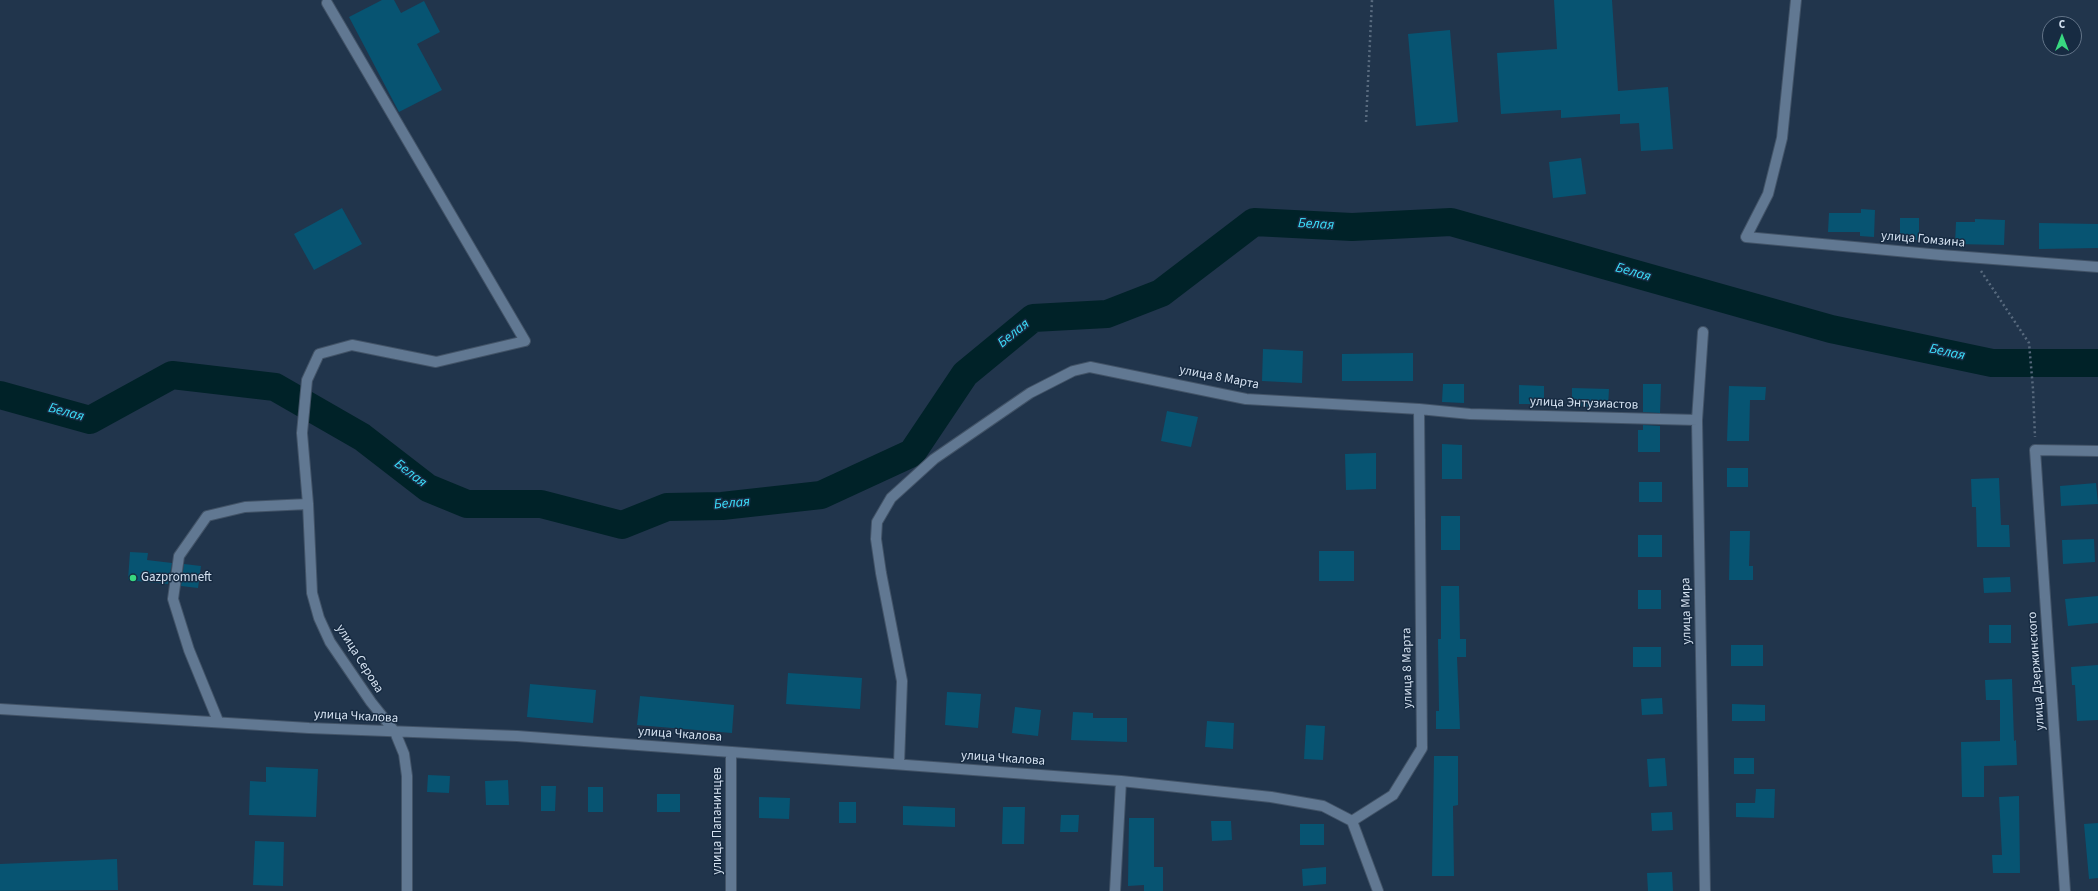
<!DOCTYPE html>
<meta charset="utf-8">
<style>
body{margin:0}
#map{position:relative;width:2098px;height:891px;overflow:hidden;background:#21354c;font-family:"Source Sans 3",sans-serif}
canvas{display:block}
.north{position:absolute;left:2042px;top:16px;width:40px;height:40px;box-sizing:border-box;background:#172b42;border:1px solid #637488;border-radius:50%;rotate:0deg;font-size:11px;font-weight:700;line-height:16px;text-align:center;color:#d4e1f0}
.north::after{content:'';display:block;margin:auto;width:14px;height:18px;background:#38d880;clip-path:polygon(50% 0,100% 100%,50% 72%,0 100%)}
</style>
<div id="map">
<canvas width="2098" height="891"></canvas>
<div class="north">С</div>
</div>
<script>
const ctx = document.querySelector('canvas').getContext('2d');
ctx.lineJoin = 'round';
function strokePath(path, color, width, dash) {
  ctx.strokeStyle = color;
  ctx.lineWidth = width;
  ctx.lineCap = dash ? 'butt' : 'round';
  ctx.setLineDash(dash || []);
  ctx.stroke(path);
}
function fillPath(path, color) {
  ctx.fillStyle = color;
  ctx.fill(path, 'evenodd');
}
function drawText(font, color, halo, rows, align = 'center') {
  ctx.font = font + ' "Source Sans 3",sans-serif';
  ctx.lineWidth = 3;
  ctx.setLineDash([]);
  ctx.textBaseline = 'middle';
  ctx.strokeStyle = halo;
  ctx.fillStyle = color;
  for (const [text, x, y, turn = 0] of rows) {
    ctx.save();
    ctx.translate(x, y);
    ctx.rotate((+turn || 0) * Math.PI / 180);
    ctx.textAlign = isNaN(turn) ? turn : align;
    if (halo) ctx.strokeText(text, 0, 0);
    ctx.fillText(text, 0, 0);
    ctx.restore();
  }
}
const river = new Path2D(`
 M0 395 90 420 172 375 275 387 362 437 428 488 467 504H541L622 525 667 507 722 506 821 495 912 453 965 374 1033 318 1107 314 1161 293 1254 222 1352 227 1451 222 1831 329 1992 363H2098`);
const building = new Path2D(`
 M382 0H394L401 13 424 1 440 32 417 44 442 90 399 112 349 17Z
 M1554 0H1612L1618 91 1668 87 1673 149 1641 151 1639 123 1620 124V114L1561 118V110L1501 114 1497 53 1557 49Z
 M1450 30 1458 122 1416 126 1408 34Z
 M1581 158 1586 194 1553 198 1549 162Z
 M342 208 362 244 314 270 294 234Z
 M1861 209 1875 210 1874 237 1860 236V232H1828L1829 213H1861Z
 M1900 218H1919V240H1900Z
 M1975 219 2005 220 2004 245 1955 244 1956 222H1975Z
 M2039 223 2098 224V248L2039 249Z
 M1263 349 1303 351 1302 383 1262 381Z
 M1413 353V381H1342V354Z
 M1443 384H1464V403L1442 402Z
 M1643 384H1661L1660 413 1643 412Z
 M1519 385 1544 386V404H1519Z
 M1729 386 1766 387 1765 400H1750L1749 441H1727Z
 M1572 388 1609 389 1608 407 1572 406Z
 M1167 411 1198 417 1191 447 1161 441Z
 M1643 425 1660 426V452H1638V430H1643Z
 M1442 444 1462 445V479H1442Z
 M1376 453V489L1346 490 1345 454Z
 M1727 468H1748V487H1727Z
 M1999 478 2001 525H2009L2010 547H1977L1976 507H1972L1971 479Z
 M1639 482H1662V502H1639Z
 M2096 483 2098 504 2061 506 2060 486Z
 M1441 516H1460V550H1441Z
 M1730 531H1750L1749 566H1753V580H1729Z
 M1638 535H1662V557H1638Z
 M2094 539 2095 562 2063 564 2062 540Z
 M1319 551H1354V581H1319Z
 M130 552 148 553 147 560 172 563 168 584 128 580Z
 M184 564 201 566 198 588 181 586Z
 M2010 577 2011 592 1984 593 1983 578Z
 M1441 586H1459L1460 639H1466V657H1457L1460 729H1436V711H1439L1438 639H1441Z
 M1638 590H1661V609H1638Z
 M2098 596V623L2068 626 2065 599Z
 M1989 625H2011V643H1989Z
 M1731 645H1763V666H1731Z
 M1633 647H1661V667H1633Z
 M2098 665V720L2077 721 2075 685H2072L2071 667Z
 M788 673 862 678 860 709 786 704Z
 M2012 679 2014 741 2016 740 2017 765 1984 766V797H1962L1961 742 2000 741V700H1986L1985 680Z
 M530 684 596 690 593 723 527 717Z
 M947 692 981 694 978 728 945 725Z
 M640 696 734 705 732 733 637 725Z
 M1662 698 1663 714 1642 715 1641 699Z
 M1732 704 1765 705V721H1732Z
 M1015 707 1041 710 1038 736 1012 733Z
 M1073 712 1093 713V718H1127V742L1071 740Z
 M1207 721 1234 723 1233 749 1205 747Z
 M1306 725 1325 726 1323 760 1304 759Z
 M1434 756H1458V805L1453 806 1454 876H1432Z
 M1665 758 1667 786 1649 787 1647 759Z
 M1734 758H1754V774H1734Z
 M266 767 318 769 316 817 249 815 250 781 266 782Z
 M428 775 450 776 449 793 427 792Z
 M508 780 509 805H486L485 781Z
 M541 786H556L555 811H541Z
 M588 787H603V812H588Z
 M1756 789H1775L1774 818 1736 817V803H1755Z
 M657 794H680V812H657Z
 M2019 796 2020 873H1993L1992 855H2002L1999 797Z
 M759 797 790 798 789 819 759 818Z
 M839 802H856V823H839Z
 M903 806 955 808V827L903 825Z
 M1003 807H1025L1024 844H1002Z
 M1672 812 1673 830 1652 831 1651 813Z
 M1061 815H1079L1078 832H1060Z
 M1129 818H1154V867H1163V891H1144V885L1128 886Z
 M1211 821H1231L1232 840 1212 841Z
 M2098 823V878L2089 879 2084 824Z
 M1300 824H1324V845H1300Z
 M255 841 284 842 283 886 253 885Z
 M117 859 118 890 0 891V864Z
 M1326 867V884L1303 886 1302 869Z
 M1672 872 1673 891H1648L1647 873Z`);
const path = new Path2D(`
 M1366 122 1372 0
 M1981 271 2029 343 2033 389 2035 437`);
const minor = new Path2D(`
 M1796 0 1782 138 1768 194 1746 237 1941 255 2098 267
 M327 3 525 341 436 362 352 345 319 354 307 380 302 433 308 504 312 593 319 618 330 642 371 702 395 732 404 754 407 776V891
 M1703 332 1697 420 1705 891
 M0 709 309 728 517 736 1121 781 1271 797 1323 806 1352 821
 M218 721 189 650 173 599 179 556 207 516 245 507 308 504
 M899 764 902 681 881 573 876 539 877 522 891 498 934 459 1030 393 1073 371 1090 367 1246 399 1419 409 1470 414 1697 420
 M1352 821 1393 795 1422 748 1419 409
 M1352 821 1378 891
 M731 891V752
 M1115 891 1121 781
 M2065 891 2035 450 2098 451`);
const markers = [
 [133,578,4,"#38d880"]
];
const streetNames = [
 ["улица Гомзина",1923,240,5],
 ["улица 8 Марта",1219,378,11],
 ["улица Энтузиастов",1584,404,2],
 ["улица Мира",1687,611,-91],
 ["улица Серова",359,659,58],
 ["улица 8 Марта",1408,668,-91],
 ["улица Дзержинского",2037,671,-94],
 ["улица Чкалова",356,717,3],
 ["улица Чкалова",680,735,4],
 ["улица Чкалова",1003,759,4],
 ["улица Папанинцев",718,821,-90]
];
const poiNames = [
 ["Gazpromneft",141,578]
];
const waterNames = [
 ["Белая",1316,225,3],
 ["Белая",1633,273,16],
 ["Белая",1014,334,-39],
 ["Белая",1947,353,12],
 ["Белая",66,413,15],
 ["Белая",410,474,37],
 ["Белая",732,504,-5]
];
strokePath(river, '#002228', 28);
fillPath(building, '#075472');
strokePath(minor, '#425367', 12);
strokePath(path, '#586a7e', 2.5, [2, 3]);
strokePath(minor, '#617892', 10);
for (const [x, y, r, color] of markers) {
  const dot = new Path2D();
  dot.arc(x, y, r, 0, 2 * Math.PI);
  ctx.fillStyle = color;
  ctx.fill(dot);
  strokePath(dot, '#172b42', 1.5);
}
drawText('13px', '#d4e1f0', '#172b42', streetNames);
drawText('13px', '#d4e1f0', '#172b42', poiNames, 'left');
drawText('italic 14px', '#3ce0fd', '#172b42', waterNames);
</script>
